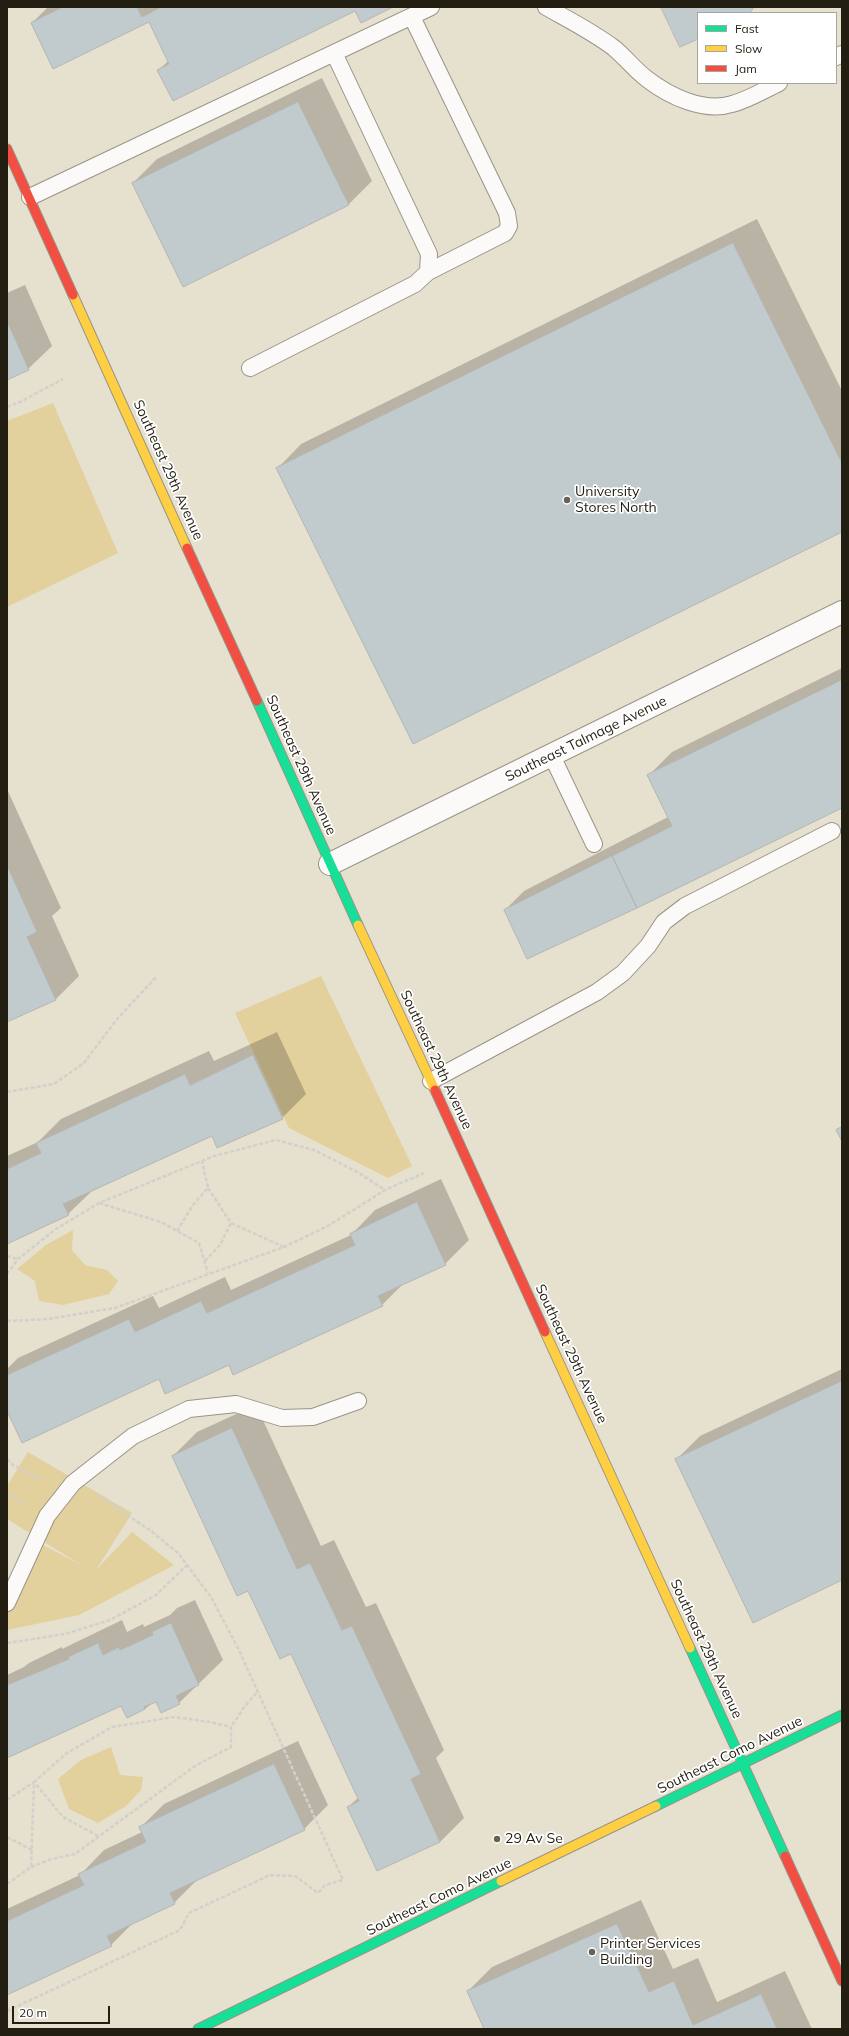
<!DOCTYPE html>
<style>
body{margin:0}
#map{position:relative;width:849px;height:2036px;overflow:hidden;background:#e6e0ce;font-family:Mulish,sans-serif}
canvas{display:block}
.frame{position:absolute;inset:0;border:8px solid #221e12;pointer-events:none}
.legend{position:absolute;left:697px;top:12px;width:140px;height:72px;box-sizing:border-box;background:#fff;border:1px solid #a7a5a0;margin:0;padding:5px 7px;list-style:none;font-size:12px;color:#221e12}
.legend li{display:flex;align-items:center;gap:8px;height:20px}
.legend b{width:20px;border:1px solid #a7a5a0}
.scale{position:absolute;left:12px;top:2006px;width:98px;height:18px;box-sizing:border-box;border:2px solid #221e12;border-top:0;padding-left:5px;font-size:12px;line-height:14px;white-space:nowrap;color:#221e12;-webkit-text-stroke:3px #fff;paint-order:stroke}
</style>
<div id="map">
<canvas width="849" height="2036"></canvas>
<div class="frame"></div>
<ul class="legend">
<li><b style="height:5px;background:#16e098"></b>Fast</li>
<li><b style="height:5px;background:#ffcf43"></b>Slow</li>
<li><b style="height:5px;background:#f24e42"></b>Jam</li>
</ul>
<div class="scale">20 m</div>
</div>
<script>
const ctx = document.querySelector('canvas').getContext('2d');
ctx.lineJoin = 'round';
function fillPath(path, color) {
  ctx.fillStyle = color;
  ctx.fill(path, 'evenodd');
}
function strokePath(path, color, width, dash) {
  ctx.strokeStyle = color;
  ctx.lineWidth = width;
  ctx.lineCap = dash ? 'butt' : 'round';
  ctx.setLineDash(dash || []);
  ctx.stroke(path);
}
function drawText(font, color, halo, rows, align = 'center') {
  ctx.font = font + ' Mulish,sans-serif';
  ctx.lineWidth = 3.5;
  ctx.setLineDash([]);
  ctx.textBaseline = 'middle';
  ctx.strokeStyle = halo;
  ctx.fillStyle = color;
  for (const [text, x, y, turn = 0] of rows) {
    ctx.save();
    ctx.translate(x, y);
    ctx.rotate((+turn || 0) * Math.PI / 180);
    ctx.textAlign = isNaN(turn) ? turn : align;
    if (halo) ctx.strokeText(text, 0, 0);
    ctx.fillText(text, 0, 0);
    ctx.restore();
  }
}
const green = new Path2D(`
 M53 403 118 553 7 607V421Z
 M321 976 412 1166 388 1178 289 1128 235 1013Z
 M73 1230 72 1250 85 1265 107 1270 118 1281 109 1294 63 1305 39 1301 35 1281 17 1269 46 1245Z
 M28 1452 132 1513 96 1570 132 1532 174 1565 79 1615 7 1630V1610L43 1545 83 1566 7 1519V1486Z
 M111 1747 120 1775 143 1777 141 1790 126 1806 98 1823 69 1809 58 1779 81 1760Z`);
const shadow = new Path2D(`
 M48 7H390L356 10 159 70 169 60 149 20 32 23Z
 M322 78 372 181 348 205 133 183 157 159Z
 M757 219 842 391V531L278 468 301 444Z
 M25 285 52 346 28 369 7 379V293Z
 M842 668V807L505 910 524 891 668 817 648 776 672 752Z
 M7 789 61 908 52 916 79 976 55 1000 7 1021Z
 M277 1032 306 1094 282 1118 213 1134 92 1191 68 1214 7 1242V1156L38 1142 61 1119 209 1051 214 1061Z
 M441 1179 469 1240 445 1264 404 1283 382 1305 230 1363 7 1409V1369L18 1358 153 1296 159 1308 225 1277 231 1290 351 1235 375 1210Z
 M842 1369V1579L676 1460 700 1436Z
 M256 1405 321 1546 334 1540 366 1607 376 1603 444 1750 436 1758 464 1818 440 1842 348 1807 359 1797 291 1652 248 1590 173 1456 197 1432Z
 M195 1600 223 1660 179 1703 156 1700 145 1709 122 1704 7 1757V1675L24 1667 29 1663 62 1647V1649L122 1620 127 1632 143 1624 144 1627 170 1615 177 1608Z
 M298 1741 328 1805 304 1829 198 1879 174 1903 134 1922 111 1945 7 1994V1909L80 1875 104 1850 142 1832 140 1828 164 1804Z
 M641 1900 673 1969 698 1958 717 2002 785 1971 812 2029H485L468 1991 492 1967Z`);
const building = new Path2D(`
 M63 7H137L142 17 161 7H393L361 23 355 11 173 101 157 70 169 64 149 22 53 69 31 23Z
 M661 7H754L750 13H698V39L680 47Z
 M298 102 349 205 183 287 132 183Z
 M733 243 842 463V532L413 744 276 468Z
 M7 321 29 370 7 380Z
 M842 680V808L637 908 612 856 672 826 647 775Z
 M612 856 637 908 527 959 504 910Z
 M7 865 37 932 27 937 56 1000 7 1022Z
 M253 1055 283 1119 217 1148 212 1136 63 1204 69 1215 7 1244V1169L41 1153 36 1143 185 1074 190 1085Z
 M842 1127V1141L836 1130Z
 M417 1202 446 1265 378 1296 383 1306 233 1375 229 1365 165 1394 159 1379 22 1443 7 1411V1375L129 1319 135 1332 201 1301 207 1313 355 1245 350 1234Z
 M842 1381V1580L753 1623 675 1459Z
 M232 1428 297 1569 310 1563 342 1630 352 1626 421 1774 411 1779 440 1842 377 1871 347 1807 359 1801 291 1654 280 1659 248 1591 237 1596 172 1456Z
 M171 1623 199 1685 176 1696 180 1704 161 1713 156 1702 144 1707 145 1709 127 1718 121 1706 7 1758V1685L69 1659 68 1657 98 1643 103 1655 119 1647 120 1650 153 1635 152 1632Z
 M274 1764 305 1830 170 1893 175 1904 107 1936 112 1946 7 1995V1921L84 1885 78 1874 146 1842 139 1827Z
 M617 1924 649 1992 674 1981 693 2025 761 1994 777 2029H484L467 1991Z`);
const path = new Path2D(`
 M7 407 20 402 63 379
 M7 1092 54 1084 84 1063 117 1019 157 976
 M208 1188 231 1223 284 1247
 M99 1203 161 1222 199 1243 208 1273
 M177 1231 193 1205 208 1188 202 1161
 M7 1256 18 1259
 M205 1261 220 1245 231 1223
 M7 1274 18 1259 56 1229 99 1203 214 1156 276 1140 314 1150 359 1173 385 1190
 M7 1321 49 1319 115 1308 284 1247 328 1226 385 1190 424 1173
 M7 1459 13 1465 42 1480
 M7 1494 25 1504
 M7 1643 65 1634 110 1620 156 1595 187 1565
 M7 1800 34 1782 63 1817 100 1837
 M7 1837 32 1850
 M31 1867 51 1859 75 1854 195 1766 231 1747V1727L245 1706 258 1691
 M7 1884 31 1867 34 1782 67 1753 112 1727 174 1717 210 1722 231 1727
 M7 2011 180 1930 189 1913 270 1875 295 1876 318 1893 325 1885 343 1880 238 1648 211 1597 178 1553 151 1531 98 1495`);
const lane = new Path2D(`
 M546 7C569 20 593 32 614 48 626 58 635 70 647 79 669 96 704 113 732 104 748 100 764 90 779 83
 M412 17 507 213 509 226 505 233 428 272
 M836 57 842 54
 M30 197 431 7
 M250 368 415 284 428 272 429 254 334 53
 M552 756 594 844
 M431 1081 597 992 623 973 648 946 664 922 685 906 832 831
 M7 1603 47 1516 73 1483 133 1436 189 1409 236 1404 282 1418 313 1417 358 1401`);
const street = new Path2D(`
 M330 864 842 612`);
const fast = new Path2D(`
 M257 701 358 925
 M690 1648 785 1856
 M656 1806 842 1715
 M198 2029 501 1881`);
const slow = new Path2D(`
 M73 295 187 548
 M358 925 435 1090
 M545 1332 690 1648
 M501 1881 656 1806`);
const jam = new Path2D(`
 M7 149 73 295
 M187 548 257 701
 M435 1090 545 1332
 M785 1856 842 1981`);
const markers = [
 [567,500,4,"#676254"],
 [497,1839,4,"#676254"],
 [592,1952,4,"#676254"]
];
const streetNames = [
 ["Southeast 29th Avenue",168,470,66],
 ["Southeast Talmage Avenue",586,739,-26],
 ["Southeast 29th Avenue",301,765,66],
 ["Southeast 29th Avenue",436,1060,65],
 ["Southeast 29th Avenue",571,1354,65],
 ["Southeast 29th Avenue",706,1649,65],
 ["Southeast Como Avenue",730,1755,-26],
 ["Southeast Como Avenue",439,1897,-26]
];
const poiNames = [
 ["University",575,492],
 ["Stores North",575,508],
 ["29 Av Se",505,1839],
 ["Printer Services",600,1944],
 ["Building",600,1960]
];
fillPath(green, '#e2d09d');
fillPath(shadow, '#0003');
fillPath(building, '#c1cacd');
strokePath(building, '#b4b6b2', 1);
strokePath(lane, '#999487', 18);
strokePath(street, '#999487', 24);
strokePath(fast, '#999487', 11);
strokePath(slow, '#999487', 11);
strokePath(jam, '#999487', 11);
strokePath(path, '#d2d0cb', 2.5, [4, 2]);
strokePath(lane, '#fbfaf8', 16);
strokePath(street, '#fbfaf8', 22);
strokePath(fast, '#16e098', 9);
strokePath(slow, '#ffcf43', 9);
strokePath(jam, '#f24e42', 9);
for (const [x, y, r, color] of markers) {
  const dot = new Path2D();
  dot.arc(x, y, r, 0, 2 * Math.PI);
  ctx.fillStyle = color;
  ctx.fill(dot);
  strokePath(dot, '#fff', 1.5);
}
drawText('14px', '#221e12', '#fff', streetNames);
drawText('14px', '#221e12', '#fff', poiNames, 'left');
</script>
